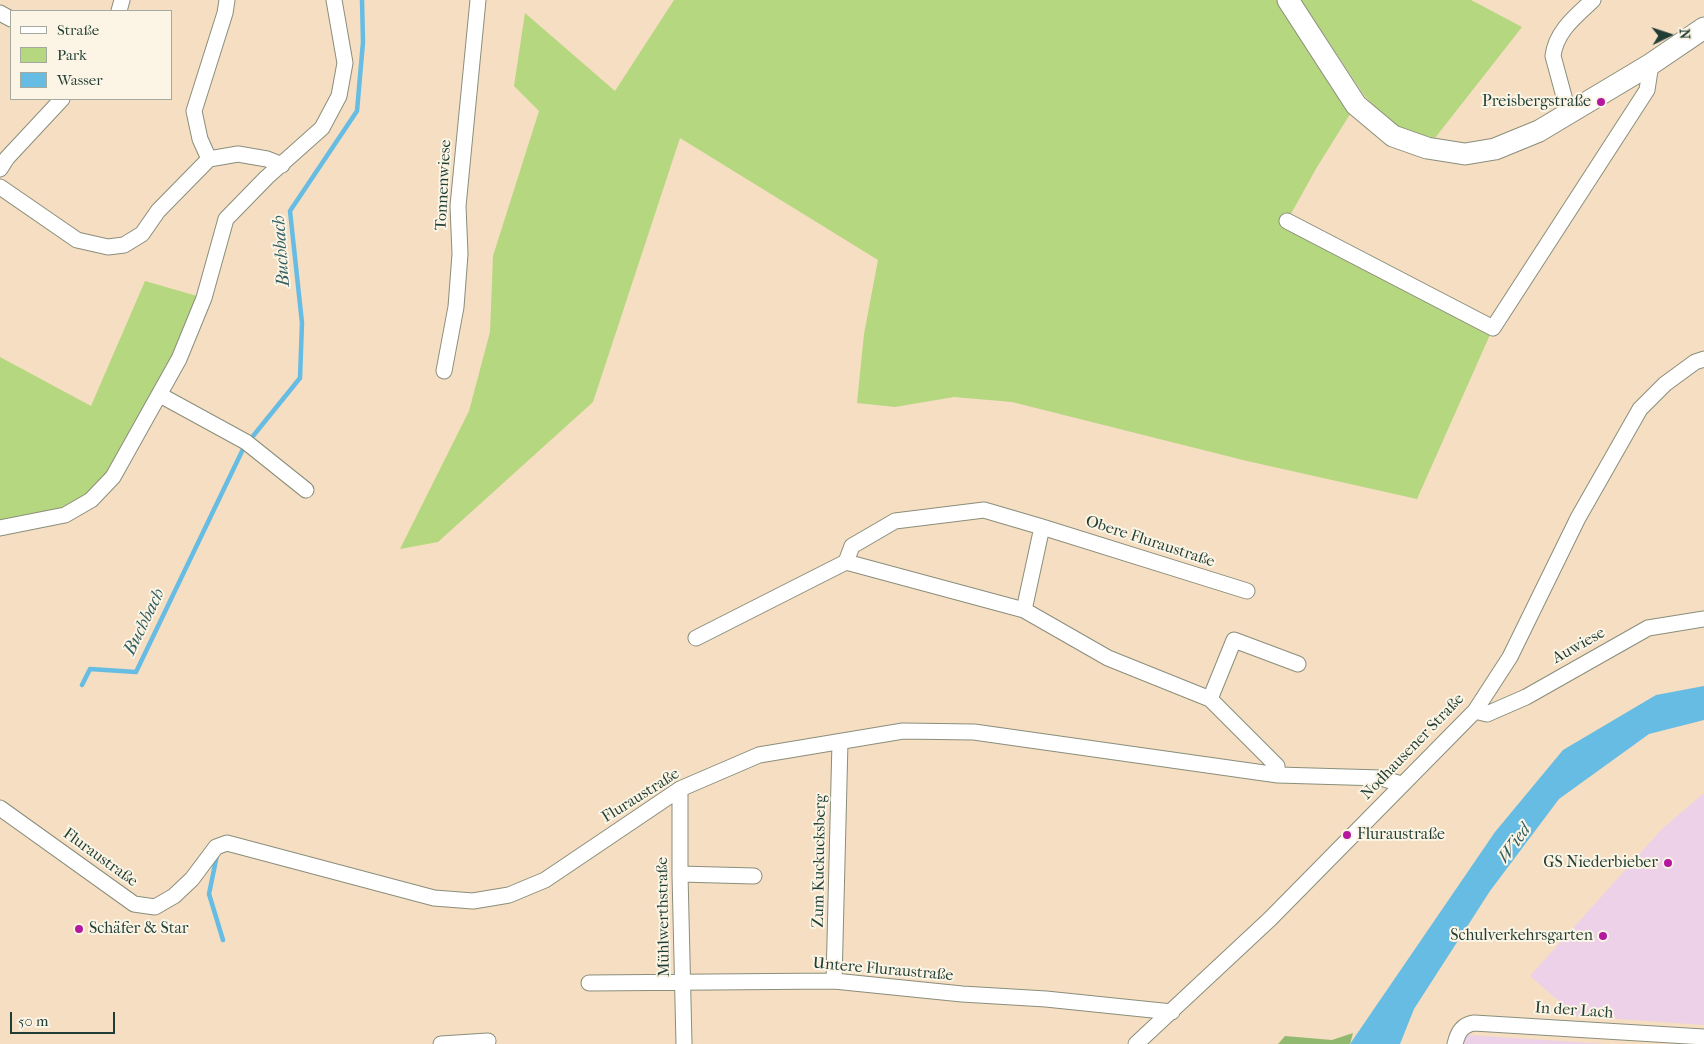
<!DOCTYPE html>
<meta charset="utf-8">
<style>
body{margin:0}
#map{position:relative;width:1704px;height:1044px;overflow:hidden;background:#f5dec2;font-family:"IM FELL French Canon",serif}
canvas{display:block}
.legend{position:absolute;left:10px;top:10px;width:162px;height:90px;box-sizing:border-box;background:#fcf5e5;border:1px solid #a4ab9e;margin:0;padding:6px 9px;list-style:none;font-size:15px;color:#1f3d34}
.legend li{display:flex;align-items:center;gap:10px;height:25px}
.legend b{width:25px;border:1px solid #a4ab9e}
.north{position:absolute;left:1644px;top:10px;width:50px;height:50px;-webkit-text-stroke:4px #fcf5e5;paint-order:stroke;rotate:86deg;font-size:14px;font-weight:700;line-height:20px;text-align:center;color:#1f3d34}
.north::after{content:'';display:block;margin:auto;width:18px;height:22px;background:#1f3d34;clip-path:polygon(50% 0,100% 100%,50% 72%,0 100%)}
.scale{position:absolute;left:10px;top:1012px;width:105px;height:22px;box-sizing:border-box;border:2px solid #1f3d34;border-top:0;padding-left:6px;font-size:15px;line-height:18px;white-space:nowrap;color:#1f3d34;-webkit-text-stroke:4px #fcf5e5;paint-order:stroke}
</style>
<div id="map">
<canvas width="1704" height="1044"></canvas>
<ul class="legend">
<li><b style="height:6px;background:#fff"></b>Straße</li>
<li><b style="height:14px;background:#b5d77f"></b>Park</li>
<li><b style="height:14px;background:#66bce3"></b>Wasser</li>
</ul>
<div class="north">N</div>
<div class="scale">50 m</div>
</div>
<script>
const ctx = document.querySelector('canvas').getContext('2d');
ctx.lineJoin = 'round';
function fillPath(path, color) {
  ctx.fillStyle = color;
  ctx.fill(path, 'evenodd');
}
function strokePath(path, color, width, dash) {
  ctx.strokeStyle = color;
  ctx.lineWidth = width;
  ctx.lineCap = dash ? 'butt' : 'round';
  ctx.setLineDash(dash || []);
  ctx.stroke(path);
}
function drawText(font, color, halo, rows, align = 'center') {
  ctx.font = font + ' "IM FELL French Canon",serif';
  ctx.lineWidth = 4;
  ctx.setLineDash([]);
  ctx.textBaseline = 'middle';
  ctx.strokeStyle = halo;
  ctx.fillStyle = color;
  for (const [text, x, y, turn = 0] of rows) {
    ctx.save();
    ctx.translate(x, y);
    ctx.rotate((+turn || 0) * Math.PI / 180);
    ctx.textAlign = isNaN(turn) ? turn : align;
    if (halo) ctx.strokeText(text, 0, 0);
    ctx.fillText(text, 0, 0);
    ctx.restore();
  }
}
const built = new Path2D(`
 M1704 793V1025L1576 1016 1530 976 1662 829Z
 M1466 1035 1605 1044H1462Z`);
const green = new Path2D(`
 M674 0H1278L1352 111 1317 167 1287 221 1493 328 1417 499 1247 461 1012 402 954 397 895 407 857 403 864 334 878 260 680 138 593 402 438 542 400 549 469 411 490 332 493 256 539 111 514 86 525 13 615 91Z
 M1301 0H1471L1522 27 1435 138 1393 128 1363 94Z
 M145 281 204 298 113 477 65 515 0 527V357L91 406Z`);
const forest = new Path2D(`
 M1353 1033 1350 1044H1278L1285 1036 1332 1040Z`);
const water = new Path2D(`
 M1704 686V720L1649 734 1559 799 1490 891 1414 1009 1400 1044H1350L1495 832 1563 750 1656 695Z`);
const stream = new Path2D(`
 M249 441 300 378 302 323 290 211 357 111 363 42 362 0
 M82 685 90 669 136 672 245 445
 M217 855 209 894 223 940`);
const street = new Path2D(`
 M119 11 122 0
 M0 13 11 19
 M1569 115 1553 56C1556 31 1576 16 1593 0
 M209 159 200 139 194 111 225 13 227 0
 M0 169 7 158 62 99
 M0 187 77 240 108 247 124 245 142 234 158 211 209 159 238 154 267 159 282 165
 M1287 221 1493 328 1647 90 1651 64
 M444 371 456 307 460 254 458 206 478 0
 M160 395 246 442 306 490
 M0 528 65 515 91 500 113 477 179 359 204 298 226 219 267 177 322 128 339 96 345 63 334 0
 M846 562 852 546 895 521 984 510 1042 527 1247 591
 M1024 610 1042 527
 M696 638 846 562 1024 610 1108 658 1210 699 1277 766 1278 775
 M1210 699 1234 640 1298 664
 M1475 711 1487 714 1526 697 1648 628 1704 619
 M680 789V874L684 1044
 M0 808 134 904 155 907 174 896 192 879 216 847 227 843 434 898 473 901 509 895 545 880 680 789 759 755 903 731 974 732 1278 775 1381 778 1401 784
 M680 874 754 876
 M834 981 840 742
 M589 983 834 981 962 994 1046 999 1172 1012
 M441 1044 488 1041
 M1136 1044 1270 919 1475 711 1510 657 1578 518 1640 409 1665 384 1695 362 1704 359
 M1455 1044C1458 1032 1462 1025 1474 1023L1704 1037`);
const secondary = new Path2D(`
 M1288 0 1356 105 1393 136 1427 148 1465 154 1495 149 1539 131 1651 64 1704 28`);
const markers = [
 [1601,102,5,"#b5179e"],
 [1347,835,5,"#b5179e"],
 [1668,863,5,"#b5179e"],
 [79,929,5,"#b5179e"],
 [1603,936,5,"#b5179e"]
];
const poiNames = [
 ["Preisbergstraße",1591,102],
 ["Fluraustraße",1357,835,"left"],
 ["GS Niederbieber",1658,863],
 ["Schäfer & Star",89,929,"left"],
 ["Schulverkehrsgarten",1593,936]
];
const streetNames = [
 ["Tonnenwiese",444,185,-87],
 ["Obere Fluraustraße",1150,542,18],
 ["Auwiese",1579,646,-29],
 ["Nodhausener Straße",1413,747,-46],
 ["Fluraustraße",641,796,-32],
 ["Fluraustraße",100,858,36],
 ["Zum Kuckucksberg",820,861,-89],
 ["Mühlwerthstraße",664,917,-91],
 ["Untere Fluraustraße",883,970,5],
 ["In der Lach",1574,1011,4]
];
const waterNames = [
 ["Buchbach",282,251,-94],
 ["Buchbach",145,622,-64],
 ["Wied",1515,844,-54]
];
fillPath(built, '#edd1e9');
fillPath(green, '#b5d77f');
fillPath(forest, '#90b86e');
fillPath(water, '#66bce3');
strokePath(stream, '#66bce3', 4.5);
strokePath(street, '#8a8e7b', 17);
strokePath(secondary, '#8a8e7b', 23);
strokePath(street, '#fff', 15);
strokePath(secondary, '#fff', 21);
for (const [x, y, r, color] of markers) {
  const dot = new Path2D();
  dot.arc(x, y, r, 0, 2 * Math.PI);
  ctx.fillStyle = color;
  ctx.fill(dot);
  strokePath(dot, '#fcf5e5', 2);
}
drawText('16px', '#1f3d34', '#fcf5e5', poiNames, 'right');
drawText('16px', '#1f3d34', '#fcf5e5', streetNames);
drawText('italic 18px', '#315d60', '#fcf5e5', waterNames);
</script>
